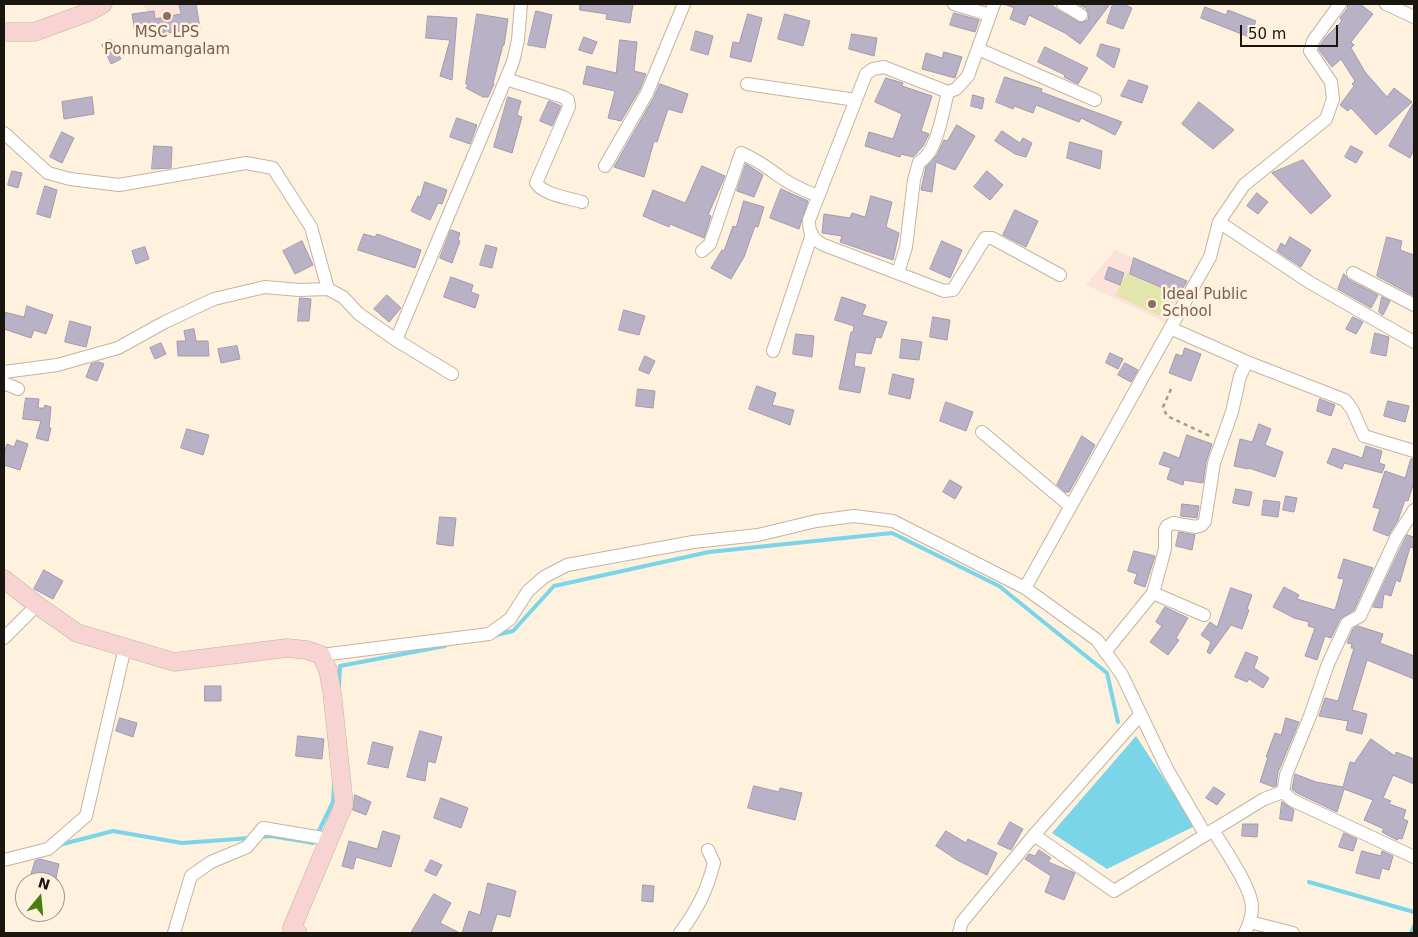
<!DOCTYPE html>
<style>
body{margin:0}
#map{position:relative;width:1418px;height:937px;overflow:hidden;background:#fef1dd;font-family:"DejaVu Sans",sans-serif}
canvas{display:block}
.frame{position:absolute;inset:0;border:5px solid #1a160f;pointer-events:none}
.north{position:absolute;left:15px;top:872px;width:50px;height:50px;box-sizing:border-box;background:#fef1dd;border:1px solid #a3998b;border-radius:50%;rotate:17deg;font-size:14px;font-weight:700;line-height:20px;text-align:center;color:#1a160f}
.north::after{content:'';display:block;margin:auto;width:18px;height:22px;background:#497d0f;clip-path:polygon(50% 0,100% 100%,50% 72%,0 100%)}
.scale{position:absolute;left:1240px;top:25px;width:98px;height:22px;box-sizing:border-box;border:2px solid #1a160f;border-top:0;padding-left:6px;font-size:15px;line-height:18px;white-space:nowrap;color:#1a160f;-webkit-text-stroke:4px #fef1dd;paint-order:stroke}
</style>
<div id="map">
<canvas width="1418" height="937"></canvas>
<div class="frame"></div>
<div class="north">N</div>
<div class="scale">50 m</div>
</div>
<script>
const ctx = document.querySelector('canvas').getContext('2d');
ctx.lineJoin = 'round';
function fillPath(path, color) {
  ctx.fillStyle = color;
  ctx.fill(path, 'evenodd');
}
function strokePath(path, color, width, dash) {
  ctx.strokeStyle = color;
  ctx.lineWidth = width;
  ctx.lineCap = dash ? 'butt' : 'round';
  ctx.setLineDash(dash || []);
  ctx.stroke(path);
}
function drawText(font, color, halo, rows, align = 'center') {
  ctx.font = font + ' "DejaVu Sans",sans-serif';
  ctx.lineWidth = 5;
  ctx.setLineDash([]);
  ctx.textBaseline = 'middle';
  ctx.strokeStyle = halo;
  ctx.fillStyle = color;
  for (const [text, x, y, turn = 0] of rows) {
    ctx.save();
    ctx.translate(x, y);
    ctx.rotate((+turn || 0) * Math.PI / 180);
    ctx.textAlign = isNaN(turn) ? turn : align;
    if (halo) ctx.strokeText(text, 0, 0);
    ctx.fillText(text, 0, 0);
    ctx.restore();
  }
}
const education = new Path2D(`
 M144 4H185L190 27 152 36Z
 M1115 250 1191 282 1167 323 1086 285Z`);
const green = new Path2D(`
 M1127 273 1177 296 1162 317 1115 295Z`);
const water = new Path2D(`
 M1136 736 1195 826 1107 869 1052 833Z`);
const stream = new Path2D(`
 M496 635 513 631 554 586 709 552 892 533 999 586 1107 673 1118 722
 M339 687 340 666 445 646
 M261 837 271 836 313 843 333 802 334 785
 M59 845 113 831 182 843 251 838
 M1309 882 1414 912
 M1411 933 1414 926`);
const building = new Path2D(`
 M179 4H196L200 28 161 34 160 29 135 33 132 14 154 11 155 19 181 14Z
 M580 4H633L630 23 606 19 607 14 580 10Z
 M1004 4H1051L1059 11 1081 23 1088 20 1089 15 1086 8 1078 4H1110L1080 44 1065 33 1029 15 1025 25 1010 19 1014 8Z
 M1113 4H1123L1132 8 1123 29 1107 23Z
 M1348 4H1360L1373 14 1351 42 1354 45 1351 48 1365 72 1387 97 1394 88 1412 102 1376 135 1351 108 1348 111 1340 105 1354 86 1352 84 1355 81 1341 59 1332 67 1319 50 1320 45 1324 46 1321 44 1326 37 1342 21 1340 18 1347 9Z
 M1205 7 1226 15 1228 10 1256 21 1249 37 1201 18Z
 M536 11 552 15 545 48 528 45Z
 M954 13 979 20 975 32 950 25Z
 M477 14 508 19 504 45H503L493 83 494 84 488 97H483L466 88 468 85 466 84Z
 M748 14 762 18 751 62 730 57 733 42 739 43Z
 M785 14 810 21 803 46 778 39Z
 M428 16 457 18 452 80 440 76 450 40 426 38Z
 M696 31 713 36 708 55 691 50Z
 M852 34 877 38 874 56 849 49Z
 M584 37 597 42 592 54 579 50Z
 M111 40 121 59 111 64 102 45Z
 M620 40 637 42 634 71 646 74 640 89 621 121 608 118 615 91 583 84 587 66 616 73Z
 M1101 44 1120 49 1114 68 1097 56Z
 M1045 47 1088 68 1078 84 1064 77 1065 75 1038 62Z
 M944 52 962 57 955 78 922 69 926 53 942 58Z
 M1005 77 1042 89 1041 92 1122 122 1115 135 1081 118 1079 122 1036 105 1033 113 1014 106 1013 109 996 102Z
 M886 78 903 83 902 86 932 96 921 131 929 134 923 146 913 157 901 154 900 157 865 146 869 132 893 139 902 114 875 102Z
 M1129 80 1148 86 1142 103 1121 96Z
 M660 84 688 94 682 113 668 109 657 142 654 141 644 177 614 167 654 97Z
 M973 95 984 98 982 109 971 106Z
 M92 97 94 114 64 119 62 102Z
 M508 97 521 101 517 115 522 117 512 153 494 147Z
 M549 101 561 106 552 126 540 121Z
 M1199 102 1234 130 1213 149 1182 124Z
 M1414 102V149L1410 158 1389 146Z
 M457 118 477 125 470 144 450 137Z
 M957 125 975 136 955 170 936 162 932 192 921 190 926 167 937 155 944 140 947 141Z
 M1002 131 1020 143 1023 138 1032 143 1026 157 1015 154 995 141Z
 M62 132 74 138 62 163 50 157Z
 M1070 142 1102 151 1100 169 1067 158Z
 M154 146 172 147 171 168 152 169Z
 M1351 146 1363 152 1356 163 1345 157Z
 M1303 160 1331 196 1311 214 1272 173Z
 M746 164 763 175 754 197 737 191Z
 M702 166 725 176 708 215 711 216 704 238 670 224 669 227 643 216 653 190 685 203Z
 M12 171 22 173 18 188 8 185Z
 M987 171 1003 185 990 200 974 187Z
 M425 182 447 190 442 204 438 203 430 220 411 211 418 196 420 197Z
 M45 186 57 190 50 218 37 214Z
 M781 189 808 201 799 229 770 218Z
 M1257 193 1268 202 1258 214 1247 206Z
 M871 196 892 202 886 227 899 233 893 260 840 242 842 236 822 233 824 214 850 218 852 213 865 217Z
 M744 201 764 207 758 227 755 226 744 257 731 279 711 268 722 250 724 251 733 226 736 227Z
 M1015 210 1038 221 1026 247 1003 235Z
 M451 230 460 233 458 240 460 241 452 263 440 258Z
 M364 234 375 237 377 234 421 250 415 268 358 250Z
 M1290 237 1311 250 1301 267 1277 251 1281 243 1285 246Z
 M1387 237 1402 241 1400 250 1414 255V296L1377 276Z
 M302 241 313 265 295 274 283 251Z
 M942 241 962 250 950 278 930 269Z
 M486 245 497 248 492 268 480 265Z
 M145 247 149 259 136 264 132 251Z
 M1134 258 1187 281 1179 295 1130 274Z
 M1109 267 1124 273 1120 285 1105 279Z
 M1344 274 1349 280 1378 295 1371 308 1338 289Z
 M451 277 473 285 471 292 479 295 475 308 444 297Z
 M387 295 401 308 389 322 374 309Z
 M842 297 866 305 862 315 887 322 881 338 876 337 871 354 856 352 854 366 865 368 860 393 839 389 851 332H853L854 326 835 320Z
 M1382 297 1390 301 1383 315 1379 312Z
 M300 298 311 299 309 321H298Z
 M27 306 53 315 46 334 34 330 31 338 4 329V312L24 317Z
 M624 310 645 316 639 335 619 330Z
 M933 317 950 320 947 340 930 337Z
 M1353 317 1363 322 1356 334 1346 329Z
 M70 321 91 327 86 347 65 342Z
 M194 329 196 341H208L209 356H178L177 341H186L184 331Z
 M1375 333 1389 337 1386 356 1371 353Z
 M796 334 814 336 812 357 793 354Z
 M902 339 922 342 919 360 900 358Z
 M161 343 166 354 155 359 150 348Z
 M237 346 240 359 221 363 218 349Z
 M1185 348 1201 354 1191 381 1169 373 1176 354 1182 356Z
 M1110 353 1123 359 1118 369 1106 363Z
 M645 356 655 361 649 374 639 370Z
 M99 362 104 364 97 381 86 377 91 364Z
 M1125 363 1138 370 1131 382 1118 375Z
 M893 374 914 379 910 399 889 394Z
 M757 386 776 393 772 405 794 410 790 425 749 409Z
 M638 389 655 391 653 408 636 406Z
 M26 398 39 399 38 408H44L45 405 51 407 49 428H51L48 441 36 438 41 421 23 419Z
 M1320 399 1335 405 1331 416 1317 411Z
 M1388 401 1409 406 1405 422 1384 416Z
 M946 402 973 412 966 431 940 421Z
 M1259 424 1271 429 1265 445 1283 452 1275 477 1249 468 1248 469 1234 466 1240 439 1252 442Z
 M187 429 209 435 203 455 181 448Z
 M1187 435 1212 444 1206 462 1203 483 1184 480 1183 485 1167 479 1171 468 1159 464 1164 452 1179 458Z
 M1082 436 1095 445 1069 492H1065L1057 485Z
 M17 440 28 444 20 470 4 465V453L7 444 14 447Z
 M1366 446 1382 451 1379 463 1385 465 1382 473 1344 463 1342 469 1327 463 1333 448 1362 458Z
 M1411 459H1414V482L1408 501 1405 500 1398 520 1388 536 1373 530 1380 509 1373 507 1385 471 1405 478Z
 M950 480 962 487 955 499 943 492Z
 M1236 489 1252 492 1249 506 1233 503Z
 M1286 496 1297 498 1294 512 1283 510Z
 M1264 500 1280 502 1278 517 1262 515Z
 M1182 504 1199 506 1197 518 1181 516Z
 M440 517 456 518 453 546 437 544Z
 M1179 532 1195 535 1192 550 1176 546Z
 M1407 535 1414 537V548L1410 547 1400 582 1396 580 1391 596 1384 594 1382 608 1373 607Z
 M1134 551 1155 556 1145 587 1134 583 1137 574 1128 571Z
 M1344 559 1373 568 1354 610 1340 619 1331 638 1325 636 1317 660 1305 656 1315 628 1308 626 1309 622 1294 618 1273 607 1284 587 1299 595 1297 599 1335 610 1344 579 1338 578Z
 M44 570 63 581 53 599 34 589Z
 M1231 588 1252 595 1247 609 1249 610 1242 629 1231 625 1210 654 1207 652 1211 642 1201 635 1210 622 1217 627Z
 M1165 607 1188 618 1176 638 1179 640 1168 655 1150 642 1162 626 1156 622Z
 M1358 626 1383 634 1380 643 1414 656V679L1367 660 1352 710 1367 714 1362 734 1346 730 1348 721 1319 716 1325 698 1338 701 1354 648H1351L1352 644 1347 643 1353 629Z
 M1246 652 1258 657 1254 668 1269 678 1263 688 1249 679 1247 682 1235 677Z
 M205 686H221V701H205Z
 M120 718 137 723 133 737 116 731Z
 M1286 718 1299 722 1278 772 1276 786 1274 787 1260 782 1268 757H1266L1275 733 1281 735Z
 M420 731 442 737 435 763 428 761 425 781 407 777Z
 M298 736 324 739 322 759 296 756Z
 M1371 739 1395 756 1396 752 1414 759V784L1393 775 1383 798 1391 801 1389 804 1406 810 1403 819 1408 821 1402 839 1398 838 1397 840 1382 832 1384 829 1364 820 1373 800 1344 789 1337 812 1297 793 1292 789 1295 774 1316 782 1343 787 1350 762 1354 763Z
 M373 742 393 747 388 768 368 764Z
 M754 786 779 792 780 788 802 793 795 820 748 808Z
 M1214 787 1225 794 1217 805 1206 798Z
 M355 795 371 802 366 815 353 810Z
 M441 798 468 808 461 828 434 818Z
 M1282 802 1294 810 1292 821 1280 819Z
 M1010 822 1023 829 1011 850 998 844Z
 M1243 824H1258L1257 837 1242 836Z
 M383 831 400 836 391 867 356 857 353 869 342 866 349 841 377 849Z
 M946 831 966 843 968 839 997 853 987 875 957 860 936 846Z
 M1344 833 1357 839 1353 851 1339 847Z
 M1039 850 1051 858 1048 862 1075 873 1064 900 1045 892 1051 876 1025 859 1029 854 1035 856Z
 M1362 851 1381 856 1382 851 1393 856 1389 870 1382 868 1379 879 1356 873Z
 M40 859 59 864 56 878 44 876 42 881 30 877 35 861Z
 M431 860 442 865 436 876 425 871Z
 M488 883 516 891 510 917 497 914 491 933H462L469 911 480 915Z
 M643 885 654 886 653 902 642 901Z
 M434 894 451 903 440 923 460 933H411Z`);
const path = new Path2D(`
 M1171 389 1163 407 1167 416 1210 436`);
const street = new Path2D(`
 M954 4 990 15
 M994 4 968 76 956 89 948 92 884 67 873 69 866 74 809 220C809 234 812 239 824 245L944 291 953 290 985 238H992L1060 275
 M1063 4 1081 15
 M1386 4 1414 17
 M978 49 1095 100
 M506 79 563 97 568 100 569 107 536 183C544 195 569 198 582 202
 M747 84 856 100
 M4 133 48 173 70 179 119 185 246 163 273 168 311 227 328 289
 M605 166 647 93 684 4
 M1219 222 1309 282 1414 342
 M702 251 710 244 741 153C757 160 765 166 779 176 791 185 805 191 818 196
 M898 273 906 247 914 180 919 162C937 154 943 110 948 92
 M1353 273 1414 305
 M1170 328 1247 362 1345 400 1352 409 1364 436 1414 451
 M396 340 513 62 518 40 521 4
 M773 351 812 234
 M4 372 57 365 118 348 165 322 214 299 265 287 299 290 328 289 343 297 359 314 396 340 452 374
 M4 383 18 389
 M982 432 1070 506
 M1414 510 1396 538 1360 616 1347 623 1328 664 1310 716 1286 775 1283 792 1292 800 1414 857
 M1025 588 1210 257 1219 222 1244 185 1326 119 1333 99 1331 82 1310 51 1313 41 1340 4
 M1204 615 1153 593 1165 549V530L1167 526 1173 523 1196 527 1202 525 1205 521 1214 463 1232 412 1240 376 1247 362
 M4 638 37 605
 M1105 652 1153 593
 M321 655 489 634 510 619 528 591 544 577 567 565 693 542 758 535 816 521 854 516 893 521 1025 588 1097 640 1122 675 1167 769 1205 834
 M1213 830C1223 847 1252 888 1252 907 1252 917 1249 925 1245 933
 M1034 835 1114 891 1264 799 1283 792
 M4 860 48 849 86 816 125 647
 M1250 922 1293 933
 M174 933 191 876 211 862 247 847 263 828 329 839
 M680 933C698 908 706 893 714 863L708 850
 M959 933 962 922 1034 835 1140 715`);
const secondary = new Path2D(`
 M4 32H34L89 12 103 4
 M4 579 37 605 77 633 174 662 287 648 307 650 321 655 328 670 332 692 344 804 292 928 298 933`);
const markers = [
 [167,16,5,"#8d6e63"],
 [1152,304,5,"#8d6e63"]
];
const educationNames = [
 ["MSC LPS",167,33],
 ["Ponnumangalam",167,50],
 ["Ideal Public",1162,295,"left"],
 ["School",1162,312,"left"]
];
fillPath(education, '#fce2db');
fillPath(green, '#e2e6aa');
fillPath(water, '#7bd5e8');
strokePath(stream, '#7bd5e8', 4);
fillPath(building, '#b9b1c6');
strokePath(building, '#a29aae', 1);
strokePath(street, '#c2b5a2', 14);
strokePath(secondary, '#c2b5a2', 19);
strokePath(path, '#a39a8b', 2.5, [4, 4]);
strokePath(street, '#fff', 12);
strokePath(secondary, '#f7d3d1', 18);
for (const [x, y, r, color] of markers) {
  const dot = new Path2D();
  dot.arc(x, y, r, 0, 2 * Math.PI);
  ctx.fillStyle = color;
  ctx.fill(dot);
  strokePath(dot, '#fef1dd', 2);
}
drawText('15px', '#785e54', '#fef1dd', educationNames);
</script>
